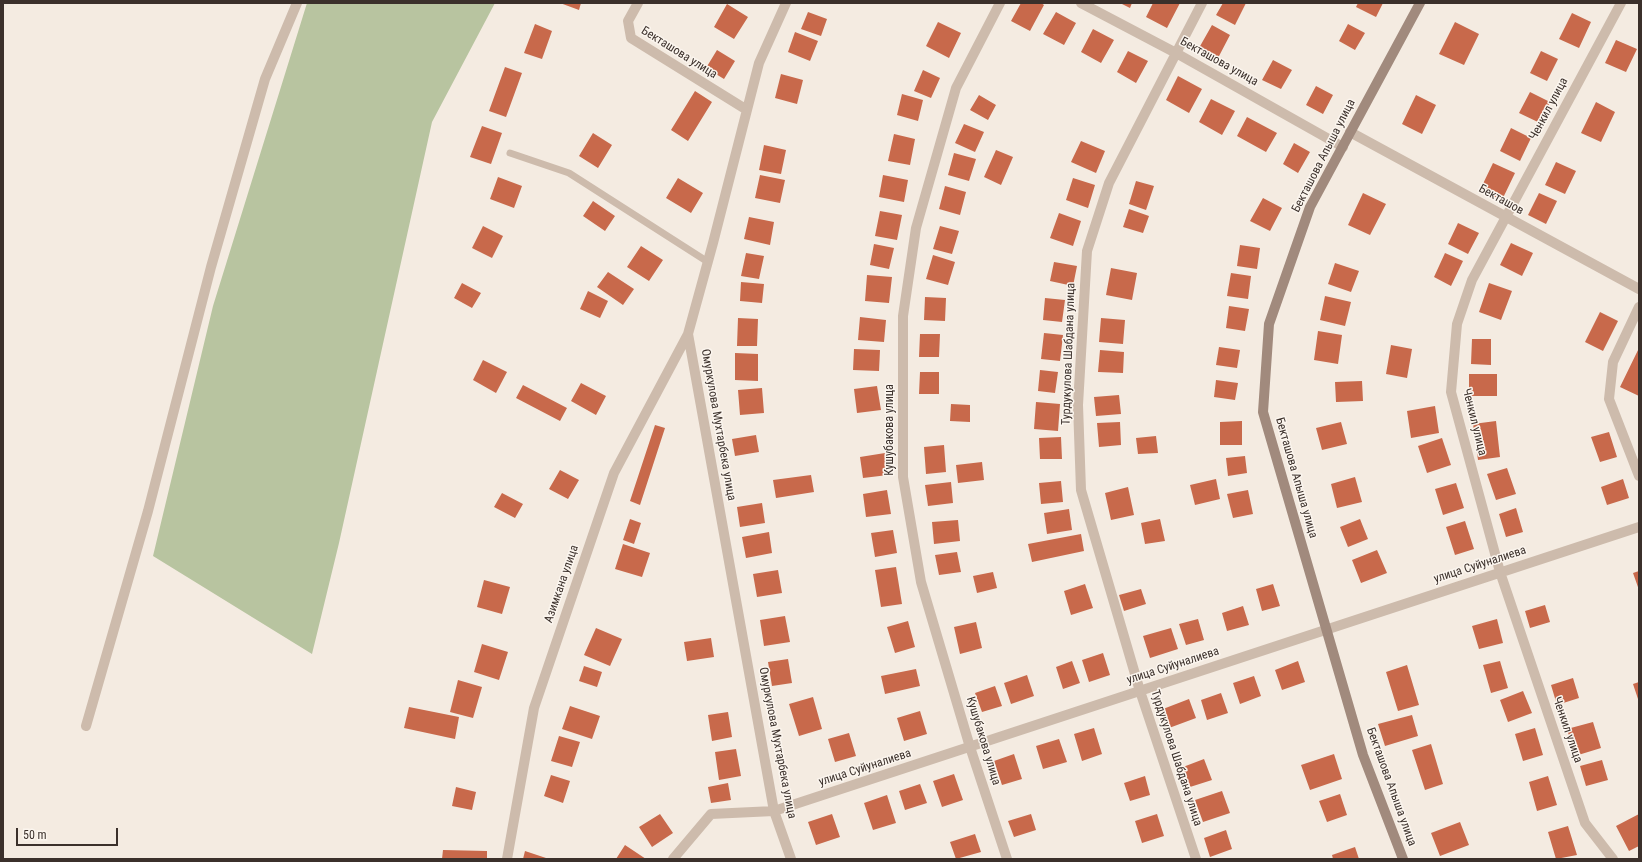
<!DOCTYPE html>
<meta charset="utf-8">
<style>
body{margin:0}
#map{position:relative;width:1642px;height:862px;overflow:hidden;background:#f4ebe1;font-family:"Roboto Condensed",sans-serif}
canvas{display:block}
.frame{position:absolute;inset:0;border:4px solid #3b302b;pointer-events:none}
.scale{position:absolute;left:16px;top:828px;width:102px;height:18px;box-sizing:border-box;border:2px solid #3b302b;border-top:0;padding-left:5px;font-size:12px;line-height:14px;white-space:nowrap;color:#3b302b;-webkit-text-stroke:3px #fbf5ee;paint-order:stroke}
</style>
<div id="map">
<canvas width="1642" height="862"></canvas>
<div class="frame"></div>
<div class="scale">50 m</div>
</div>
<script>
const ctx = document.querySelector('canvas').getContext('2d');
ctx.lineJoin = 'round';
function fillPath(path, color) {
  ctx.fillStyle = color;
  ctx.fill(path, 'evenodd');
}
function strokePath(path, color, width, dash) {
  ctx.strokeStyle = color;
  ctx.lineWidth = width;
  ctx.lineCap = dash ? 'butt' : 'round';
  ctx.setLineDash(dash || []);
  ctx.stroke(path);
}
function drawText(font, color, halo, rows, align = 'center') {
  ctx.font = font + ' "Roboto Condensed",sans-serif';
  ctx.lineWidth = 3;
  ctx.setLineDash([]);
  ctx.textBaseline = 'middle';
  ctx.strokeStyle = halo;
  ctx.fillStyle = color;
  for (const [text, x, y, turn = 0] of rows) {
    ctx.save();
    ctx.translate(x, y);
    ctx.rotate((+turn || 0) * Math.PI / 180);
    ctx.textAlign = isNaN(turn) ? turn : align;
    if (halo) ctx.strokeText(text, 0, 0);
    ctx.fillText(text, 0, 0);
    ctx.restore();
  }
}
const green = new Path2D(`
 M307 3H495L432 122 339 543 312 654 153 556 213 306Z`);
const building = new Path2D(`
 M560 3H581L579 10Z
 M1021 3H1041L1044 5 1030 31 1011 21Z
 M1120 3H1132L1130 8Z
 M1153 3H1180L1167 28 1146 17Z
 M1223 3H1246L1235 25 1216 15Z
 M1358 3H1383L1376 17 1356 7Z
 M727 4 748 17 734 39 714 27Z
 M808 12 827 19 821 36 801 29Z
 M1056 12 1076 23 1064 45 1043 34Z
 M1572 13 1591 22 1579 48 1559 39Z
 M938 22 961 33 949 58 926 46Z
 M1455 22 1479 34 1464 65 1439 54Z
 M535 24 552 31 542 59 524 53Z
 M1348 24 1365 33 1355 50 1339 41Z
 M1212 25 1230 35 1218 58 1199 48Z
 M1093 29 1114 40 1101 63 1081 52Z
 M795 32 818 41 810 61 788 52Z
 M1616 40 1637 49 1626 72 1605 63Z
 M717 50 735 61 724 79 706 68Z
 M1128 51 1148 61 1136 83 1117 72Z
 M1541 51 1558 59 1547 81 1530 73Z
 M1273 60 1292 70 1281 89 1262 80Z
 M505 67 522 73 506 117 489 111Z
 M923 70 940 78 931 98 914 91Z
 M781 74 803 80 797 104 775 98Z
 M1178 76 1202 89 1189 113 1166 100Z
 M1316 86 1333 95 1323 114 1306 105Z
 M695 91 712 102 688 141 671 130Z
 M1530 92 1550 102 1540 123 1519 113Z
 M902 94 923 100 918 121 897 115Z
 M979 95 996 105 988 120 970 110Z
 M1416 95 1436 105 1422 134 1402 124Z
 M1211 99 1235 111 1222 135 1199 122Z
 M1596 102 1615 112 1601 142 1581 133Z
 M1247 117 1277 133 1266 152 1237 136Z
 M964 124 984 132 975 152 955 143Z
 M482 126 502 133 491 164 470 157Z
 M1511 128 1531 138 1520 161 1500 151Z
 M593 133 612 145 598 168 579 156Z
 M894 134 915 139 910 165 888 161Z
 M1081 141 1105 151 1096 173 1071 162Z
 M1294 143 1310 152 1298 173 1283 164Z
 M764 145 786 150 781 174 759 170Z
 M996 150 1013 157 1001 185 984 177Z
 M954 153 976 159 969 181 948 175Z
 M1556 162 1576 171 1565 194 1545 185Z
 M1493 163 1515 173 1502 200 1480 190Z
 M760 175 785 180 780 203 755 198Z
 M883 175 908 180 904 202 879 197Z
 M498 177 522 186 514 208 490 199Z
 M678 178 703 193 691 213 666 198Z
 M1073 178 1095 185 1088 208 1066 200Z
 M1136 181 1154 186 1146 210 1129 204Z
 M945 186 966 192 960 215 939 209Z
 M1363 193 1386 204 1370 235 1348 225Z
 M1539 193 1557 201 1546 224 1528 215Z
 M1263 198 1282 208 1270 231 1250 221Z
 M593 201 615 216 605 231 583 216Z
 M1129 209 1149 216 1143 233 1123 227Z
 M880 211 902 215 897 240 875 236Z
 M1059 213 1081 221 1073 246 1050 238Z
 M749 217 774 222 770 245 744 239Z
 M1458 223 1479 233 1468 254 1448 244Z
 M483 226 503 236 492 258 472 248Z
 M940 226 959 231 952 254 933 249Z
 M1511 243 1533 253 1522 276 1500 265Z
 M874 244 894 248 889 269 870 265Z
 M1240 245 1260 248 1257 269 1237 266Z
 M641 246 663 260 649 281 627 267Z
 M746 253 764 256 759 279 741 276Z
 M1445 253 1463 261 1451 286 1434 277Z
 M933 255 955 262 948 285 926 279Z
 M1054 262 1077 266 1073 286 1050 281Z
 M1335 263 1359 271 1351 292 1328 284Z
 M1111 268 1137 273 1132 300 1106 295Z
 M608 272 634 289 623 305 597 287Z
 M1231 273 1251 276 1248 299 1227 296Z
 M867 275 892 277 889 303 865 301Z
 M741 282 764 284 762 303 740 301Z
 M462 283 481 293 472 308 454 298Z
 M1489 283 1512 291 1501 320 1479 312Z
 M588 291 608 301 600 318 580 309Z
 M1325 296 1351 302 1345 326 1320 320Z
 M925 297 946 298 945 321 924 320Z
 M1045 298 1065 300 1062 322 1043 320Z
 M1229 306 1249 309 1245 331 1226 328Z
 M1600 312 1618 321 1603 351 1585 342Z
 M860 317 886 320 884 342 858 340Z
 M738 318 758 319 757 346H737Z
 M1101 318 1125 320 1123 344 1099 342Z
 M1318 331 1342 335 1338 364 1314 360Z
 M1044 333 1063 335 1060 361 1041 359Z
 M920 334H940L939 357H919Z
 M1472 339H1491V365L1471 364Z
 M1391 345 1412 349 1407 378 1386 374Z
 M1219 347 1240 350 1237 368 1216 365Z
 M1639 348V396L1620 387Z
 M854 349 880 350 879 371 853 370Z
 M1100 350 1124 352 1123 373 1098 372Z
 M735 353 758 354V381L735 380Z
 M483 360 507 372 496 393 473 380Z
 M1040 370 1058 372 1055 393 1038 391Z
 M920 372H939V394H919Z
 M1469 374H1497V396H1469Z
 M1216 380 1238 383 1235 400 1214 397Z
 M1362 381 1363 401 1336 402 1335 382Z
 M581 383 606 396 596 415 571 401Z
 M523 385 567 408 560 421 516 398Z
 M877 386 881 410 857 413 854 389Z
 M762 388 764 413 740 415 738 390Z
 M1119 395 1121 414 1096 416 1094 397Z
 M1036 402 1060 404 1058 431 1034 429Z
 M951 404 970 405V422L950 421Z
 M1435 406 1439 433 1411 438 1407 411Z
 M1242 421V445H1220V422Z
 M1496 421 1500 457 1478 460 1473 424Z
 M1120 422 1121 445 1099 447 1097 423Z
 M1341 422 1347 444 1322 450 1316 428Z
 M655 425 665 428 640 505 630 501Z
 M1609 432 1617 457 1600 462 1591 437Z
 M756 435 759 452 735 456 732 439Z
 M1156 436 1158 453 1138 454 1136 438Z
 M1061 437 1062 459H1040L1039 438Z
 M1442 438 1451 465 1427 473 1418 446Z
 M944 445 946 472 926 474 924 447Z
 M885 453 888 475 863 478 860 457Z
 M1245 456 1247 473 1228 476 1226 458Z
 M982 462 984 480 958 483 956 465Z
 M1507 468 1516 494 1496 500 1487 474Z
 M560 470 579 480 568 499 549 489Z
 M811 475 814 492 776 498 773 480Z
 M1355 477 1362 502 1337 508 1331 484Z
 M1216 479 1220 499 1195 505 1190 485Z
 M1623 479 1629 498 1607 505 1601 487Z
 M1061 481 1063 502 1041 504 1039 483Z
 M951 482 953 503 928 506 925 485Z
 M1456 483 1464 508 1443 515 1435 489Z
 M1128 487 1134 515 1111 520 1105 493Z
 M887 490 891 514 866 517 863 494Z
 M1248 490 1253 514 1233 518 1227 494Z
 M502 493 523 504 515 518 494 507Z
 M762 503 765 523 740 527 737 507Z
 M1516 508 1523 532 1506 537 1499 514Z
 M1069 509 1072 530 1047 534 1044 513Z
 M630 519 641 523 634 544 623 540Z
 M1160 519 1165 541 1145 544 1141 523Z
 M1360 519 1368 539 1348 547 1340 527Z
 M958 520 960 541 934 544 932 522Z
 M1465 521 1474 549 1455 555 1446 527Z
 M893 530 897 553 875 557 871 533Z
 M769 532 772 553 746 558 742 537Z
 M1081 534 1084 551 1032 562 1028 544Z
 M623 544 650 553 642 577 615 569Z
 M1377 550 1387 573 1361 583 1352 560Z
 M957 552 961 572 939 575 935 555Z
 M896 567 902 604 881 607 875 570Z
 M778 570 782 593 757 597 753 574Z
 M1639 571V590L1633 573Z
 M993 572 997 588 977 593 973 576Z
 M484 580 510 587 502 614 477 607Z
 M1085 584 1093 608 1071 615 1064 591Z
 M1273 584 1280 606 1262 611 1256 589Z
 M1141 589 1146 604 1124 611 1119 595Z
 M1545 605 1550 622 1530 628 1525 611Z
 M1243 606 1249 625 1227 631 1222 613Z
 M785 616 790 642 764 646 760 620Z
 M1198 619 1204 640 1186 645 1179 624Z
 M1497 619 1503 643 1479 649 1472 626Z
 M908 621 915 647 895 653 887 627Z
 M976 622 982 648 960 654 954 627Z
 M596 628 622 639 610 666 584 655Z
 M1171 628 1178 649 1150 658 1143 636Z
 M711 638 714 657 687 661 684 642Z
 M482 644 508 652 499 680 474 672Z
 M1103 653 1110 675 1089 682 1082 660Z
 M788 659 792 683 772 686 768 662Z
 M1072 661 1080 683 1063 689 1056 667Z
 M1298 661 1305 682 1282 690 1275 670Z
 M1500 661 1508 688 1491 693 1483 665Z
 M1407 665 1419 705 1398 711 1386 672Z
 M584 666 602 672 597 687 579 681Z
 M916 669 920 686 885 694 881 676Z
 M1027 675 1034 696 1011 704 1004 683Z
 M1254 676 1261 696 1240 704 1233 683Z
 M1573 678 1579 698 1557 705 1551 685Z
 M458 680 482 687 473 718 450 712Z
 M1639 682V702L1633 684Z
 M995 686 1002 706 982 712 975 693Z
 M1523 691 1532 713 1508 722 1500 700Z
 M1221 693 1228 713 1207 720 1201 700Z
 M813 697 822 729 799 736 789 704Z
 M1189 699 1196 718 1169 728 1163 709Z
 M570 706 600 716 592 739 562 729Z
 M409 707 459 717 455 739 404 728Z
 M920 711 927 734 904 741 897 718Z
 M728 712 732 737 712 741 708 715Z
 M1412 715 1418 736 1385 746 1378 724Z
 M1593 722 1601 748 1575 756 1567 729Z
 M1094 728 1102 754 1082 761 1074 734Z
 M1535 728 1543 755 1523 761 1515 734Z
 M849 733 856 756 835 762 828 739Z
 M559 736 580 742 572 767 551 761Z
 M1059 739 1067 762 1043 769 1036 746Z
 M1431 744 1443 784 1425 790 1412 750Z
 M736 749 741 776 719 780 715 752Z
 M1014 754 1022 779 1002 785 994 761Z
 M1334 754 1342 779 1310 790 1301 765Z
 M1204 759 1212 780 1190 787 1183 767Z
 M1602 760 1608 780 1586 786 1580 766Z
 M954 774 963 800 942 807 933 781Z
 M551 775 570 781 563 803 544 796Z
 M1145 776 1150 795 1130 801 1124 783Z
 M1548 776 1557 805 1537 811 1529 782Z
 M728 783 731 800 711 803 708 787Z
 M920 784 927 803 905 810 899 791Z
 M456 787 476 792 472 810 452 806Z
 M1222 791 1230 813 1203 822 1195 800Z
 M1340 794 1347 815 1327 822 1319 801Z
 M887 795 896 823 873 830 864 803Z
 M660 814 673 833 652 847 639 827Z
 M832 814 840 837 816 845 808 822Z
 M1031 814 1036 830 1014 837 1008 821Z
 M1157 814 1164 836 1142 843 1135 821Z
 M1639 814V846L1629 851 1616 826Z
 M1460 822 1469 845 1440 856 1431 833Z
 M1568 826 1577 855 1556 859 1548 832Z
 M1226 830 1232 849 1210 857 1204 838Z
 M975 834 981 852 956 859 950 842Z
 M625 845 646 859H616Z
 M1355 847 1359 859H1333L1332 855Z
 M443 850 487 851V859H442Z
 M525 851 549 859H523Z`);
const lane = new Path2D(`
 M510 153 569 173 708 262`);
const street = new Path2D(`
 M638 3 628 21 631 38 747 110
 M786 3 759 63 713 243 688 334 774 811 791 859
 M1000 3 956 88 916 228 903 316V477L921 582 970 747 1007 859
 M1081 3 1176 53 1343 147
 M1350 132 1639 289
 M1639 307 1613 362 1609 399 1639 476
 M86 726 148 511 211 267 265 79 297 3
 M507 859 534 708 614 473 688 334
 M673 859 711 814 774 811 1639 527
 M1196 859 1140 691 1081 490 1078 405 1087 251 1109 183 1202 3
 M1613 859 1585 823 1500 572 1451 392 1457 324 1472 280 1621 3`);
const secondary = new Path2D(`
 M1403 859 1363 755 1263 412 1269 324 1310 207 1420 3`);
const streetNames = [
 ["Бекташова улица",679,53,32],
 ["Бекташова улица",1219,62,29],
 ["Ченкил улица",1549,109,-62],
 ["Бекташова Апыша улица",1324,156,-63],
 ["Бекташов",1501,200,29],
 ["Турдукулова Шабдана улица",1069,354,-88],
 ["Ченкил улица",1474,422,76],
 ["Омуркулова Мухтарбека улица",718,425,80],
 ["Кушубакова улица",890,430,-90],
 ["Бекташова Апыша улица",1296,478,74],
 ["улица Суйуналиева",1480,565,-18],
 ["Азимкана улица",562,584,-71],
 ["улица Суйуналиева",1173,666,-18],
 ["Ченкил улица",1567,730,71],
 ["Кушубакова улица",983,741,73],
 ["Омуркулова Мухтарбека улица",777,743,79],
 ["Турдукулова Шабдана улица",1176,758,72],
 ["улица Суйуналиева",865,768,-18],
 ["Бекташова Апыша улица",1391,787,70]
];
fillPath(green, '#b8c4a0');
fillPath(building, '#c8694b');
strokePath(lane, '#cdbbac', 7);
strokePath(street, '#cdbbac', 10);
strokePath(secondary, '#a18a7d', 10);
drawText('12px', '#3b302b', '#fbf5ee', streetNames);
</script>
